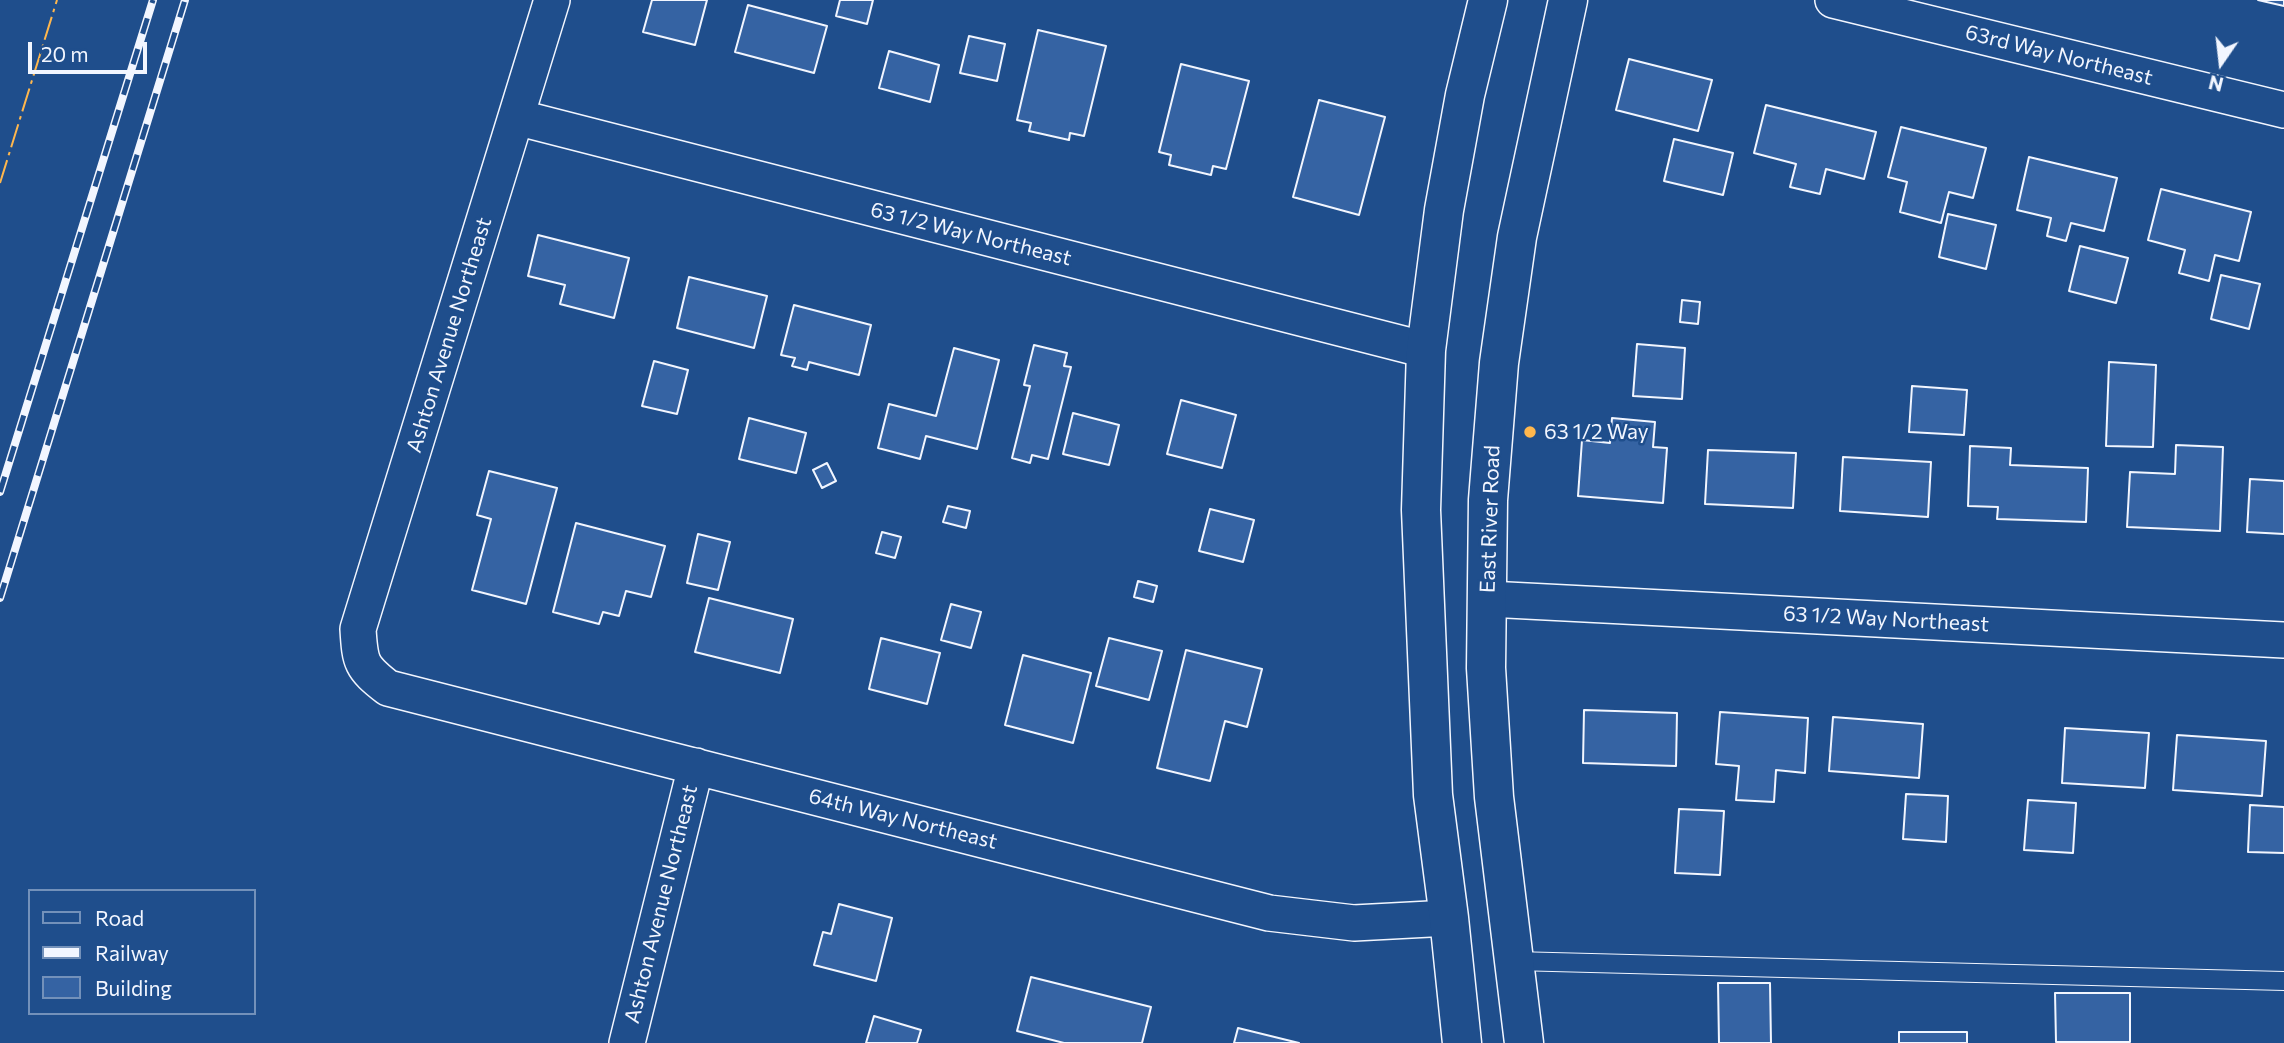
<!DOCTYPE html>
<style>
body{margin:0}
#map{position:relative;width:2284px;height:1043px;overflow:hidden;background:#1f4e8c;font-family:Commissioner,sans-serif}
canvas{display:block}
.legend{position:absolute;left:28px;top:889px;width:228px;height:126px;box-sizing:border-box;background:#1f4e8c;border:2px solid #7391ba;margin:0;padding:9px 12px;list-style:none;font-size:21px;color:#f2f6ff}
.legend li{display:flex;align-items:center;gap:14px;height:35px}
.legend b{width:35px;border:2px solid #7391ba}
.north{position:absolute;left:2186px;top:28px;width:70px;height:70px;-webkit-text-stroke:5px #1f4e8c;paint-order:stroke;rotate:194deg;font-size:19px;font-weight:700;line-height:28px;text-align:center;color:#f2f6ff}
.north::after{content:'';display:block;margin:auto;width:24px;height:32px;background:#f2f6ff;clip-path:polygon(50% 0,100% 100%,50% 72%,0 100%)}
.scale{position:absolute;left:28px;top:42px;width:119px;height:32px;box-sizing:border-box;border:4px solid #f2f6ff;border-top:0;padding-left:9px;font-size:21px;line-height:24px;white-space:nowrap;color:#f2f6ff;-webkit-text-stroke:5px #1f4e8c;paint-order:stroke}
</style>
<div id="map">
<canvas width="2284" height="1043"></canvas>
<ul class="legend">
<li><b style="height:9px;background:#1f4e8c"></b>Road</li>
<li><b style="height:9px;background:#f2f6ff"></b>Railway</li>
<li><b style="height:19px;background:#3563a3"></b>Building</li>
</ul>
<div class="north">N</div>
<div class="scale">20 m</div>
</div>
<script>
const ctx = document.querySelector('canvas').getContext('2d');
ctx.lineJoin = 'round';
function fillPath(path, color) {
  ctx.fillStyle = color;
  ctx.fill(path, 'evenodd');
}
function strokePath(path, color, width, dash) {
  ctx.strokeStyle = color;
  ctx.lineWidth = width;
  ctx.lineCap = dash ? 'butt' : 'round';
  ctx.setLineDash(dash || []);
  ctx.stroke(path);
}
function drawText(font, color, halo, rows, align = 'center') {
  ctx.font = font + ' Commissioner,sans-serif';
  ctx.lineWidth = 5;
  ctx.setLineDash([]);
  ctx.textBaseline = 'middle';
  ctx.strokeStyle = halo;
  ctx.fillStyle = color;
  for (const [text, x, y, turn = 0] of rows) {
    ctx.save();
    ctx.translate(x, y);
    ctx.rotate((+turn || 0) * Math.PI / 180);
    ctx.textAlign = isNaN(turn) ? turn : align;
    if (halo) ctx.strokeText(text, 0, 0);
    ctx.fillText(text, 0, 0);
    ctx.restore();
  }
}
const building = new Path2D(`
 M652 0H707L695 45 643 32Z
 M840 0H873L867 24 836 16Z
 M2258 0H2284V6Z
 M748 5 827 26 814 73 735 52Z
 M1038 30 1106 46 1084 136 1070 133 1069 140 1029 131 1031 123 1017 120Z
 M969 36 1005 44 997 81 960 73Z
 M889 51 939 65 930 102 879 88Z
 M1629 59 1712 80 1698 131 1616 110Z
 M1181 64 1249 81 1226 169 1213 166 1211 175 1169 165 1171 155 1159 152Z
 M1319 100 1385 117 1359 215 1293 197Z
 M1766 105 1876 132 1864 179 1826 169 1820 194 1790 187 1796 164 1754 153Z
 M1901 127 1986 148 1973 198 1949 192 1941 223 1900 212 1907 182 1888 177Z
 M1674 139 1733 153 1723 195 1664 181Z
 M2029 157 2117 178 2104 231 2071 223 2066 241 2047 236 2051 218 2017 210Z
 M2161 189 2251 212 2239 261 2215 255 2209 281 2179 273 2185 250 2148 240Z
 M1948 214 1996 225 1986 269 1939 257Z
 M538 235 629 258 614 318 560 304 565 285 528 276Z
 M2080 246 2128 258 2116 303 2069 291Z
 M2221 275 2260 284 2249 329 2211 319Z
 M689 277 767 296 754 348 677 328Z
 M1682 300 1700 302 1698 324 1680 322Z
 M794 305 871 325 859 375 809 362 807 370 792 366 795 358 781 355Z
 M1637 344 1685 348 1682 399 1633 396Z
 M1034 345 1067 353 1064 366 1071 367 1048 459 1032 455 1030 463 1012 458 1030 386 1024 385Z
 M954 348 999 360 977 449 926 436 920 459 878 448 889 404 936 416Z
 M654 361 688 370 677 414 642 406Z
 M2109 362 2156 365 2153 447 2106 446Z
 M1912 386 1967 390 1964 435 1909 432Z
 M1181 400 1236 415 1222 468 1167 454Z
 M1073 413 1119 425 1109 465 1063 454Z
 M749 418 806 433 796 473 739 459Z
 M1612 418 1655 422 1653 447 1667 448 1663 503 1578 496 1582 440 1610 443Z
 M2176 445 2223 447 2220 531 2127 527 2130 472 2175 474Z
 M1970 446 2011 448 2010 465 2088 468 2086 522 1997 519 1998 507 1968 506Z
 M1708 450 1796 453 1793 508 1705 504Z
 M1843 457 1931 462 1928 517 1840 511Z
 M827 463 836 481 822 488 813 470Z
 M489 471 557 488 526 604 472 590 491 519 477 515Z
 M2250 479 2284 481V534L2247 532Z
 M948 506 970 511 966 528 943 522Z
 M1210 509 1254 520 1243 562 1199 551Z
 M576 523 665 546 651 597 626 591 619 616 603 612 599 624 553 612Z
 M882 532 901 537 895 558 876 553Z
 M698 534 730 542 718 590 687 583Z
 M1138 581 1157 586 1153 602 1134 597Z
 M709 598 793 619 780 673 695 652Z
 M951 604 981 612 971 648 941 640Z
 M881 638 940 653 927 704 869 689Z
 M1109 638 1162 651 1149 700 1096 686Z
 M1186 650 1262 669 1247 727 1225 721 1210 781 1157 768Z
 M1023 655 1091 673 1073 743 1005 725Z
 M1584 710 1677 713 1676 766 1583 763Z
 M1720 712 1808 718 1805 773 1776 770 1774 802 1736 800 1739 766 1716 764Z
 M1833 717 1923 724 1919 778 1829 771Z
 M2065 728 2149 733 2145 788 2062 783Z
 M2177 735 2266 741 2262 796 2173 790Z
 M1906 794 1948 796 1946 842 1903 839Z
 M2028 800 2076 803 2073 853 2024 850Z
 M2250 805 2284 807V853L2248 852Z
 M1679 809 1724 811 1720 875 1675 873Z
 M839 904 892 918 876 981 814 965 823 932 831 934Z
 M1031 977 1151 1007 1142 1043H1064L1017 1031Z
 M1718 983H1770L1771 1043H1719Z
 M2055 993H2130V1042H2056Z
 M874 1016 921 1030 917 1043H866Z
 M1238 1028 1299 1043H1234Z
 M1899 1032H1967V1043H1899Z`);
const service = new Path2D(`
 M1514 961 2284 981`);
const minor = new Path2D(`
 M552 0 358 629C360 663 361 667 388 688L1269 913 1354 923 1449 918
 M1833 0 2284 110
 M516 117 1426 350
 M1488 599 2284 640
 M627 1043 696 766`);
const secondary = new Path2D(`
 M1462 1043 1449 918 1433 795 1421 510 1426 350 1444 210 1465 95 1488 0
 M1524 1043 1494 797 1486 668 1488 500 1499 363 1517 237 1568 0`);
const rail = new Path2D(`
 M0 492 153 0
 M0 598 185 0`);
const power = new Path2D(`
 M0 183 57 0`);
const markers = [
 [1530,432,7,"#ffb74d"]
];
const streetNames = [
 ["63rd Way Northeast",2059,55,14],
 ["63 1/2 Way Northeast",971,234,14],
 ["Ashton Avenue Northeast",449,335,-73],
 ["East River Road",1490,519,-88],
 ["63 1/2 Way Northeast",1886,619,3],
 ["64th Way Northeast",903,819,14],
 ["Ashton Avenue Northeast",661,904,-76]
];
const poiNames = [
 ["63 1/2 Way",1544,432]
];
fillPath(building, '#3563a3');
strokePath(building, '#f2f6ff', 2);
strokePath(service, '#f2f6ff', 20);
strokePath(minor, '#f2f6ff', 38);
strokePath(secondary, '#f2f6ff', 41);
strokePath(service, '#1f4e8c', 18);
strokePath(minor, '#1f4e8c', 35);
strokePath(secondary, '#1f4e8c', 38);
strokePath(rail, '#f2f6ff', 8);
strokePath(rail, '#1f4e8c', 5, [16]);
strokePath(power, '#ffb74d', 2, [24, 5, 3.5, 5]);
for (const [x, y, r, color] of markers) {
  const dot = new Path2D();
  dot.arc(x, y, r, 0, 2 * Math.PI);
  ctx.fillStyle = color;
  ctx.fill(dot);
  strokePath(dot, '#1f4e8c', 2.5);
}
drawText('21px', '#f2f6ff', '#1f4e8c', streetNames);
drawText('21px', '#f2f6ff', '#1f4e8c', poiNames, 'left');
</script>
